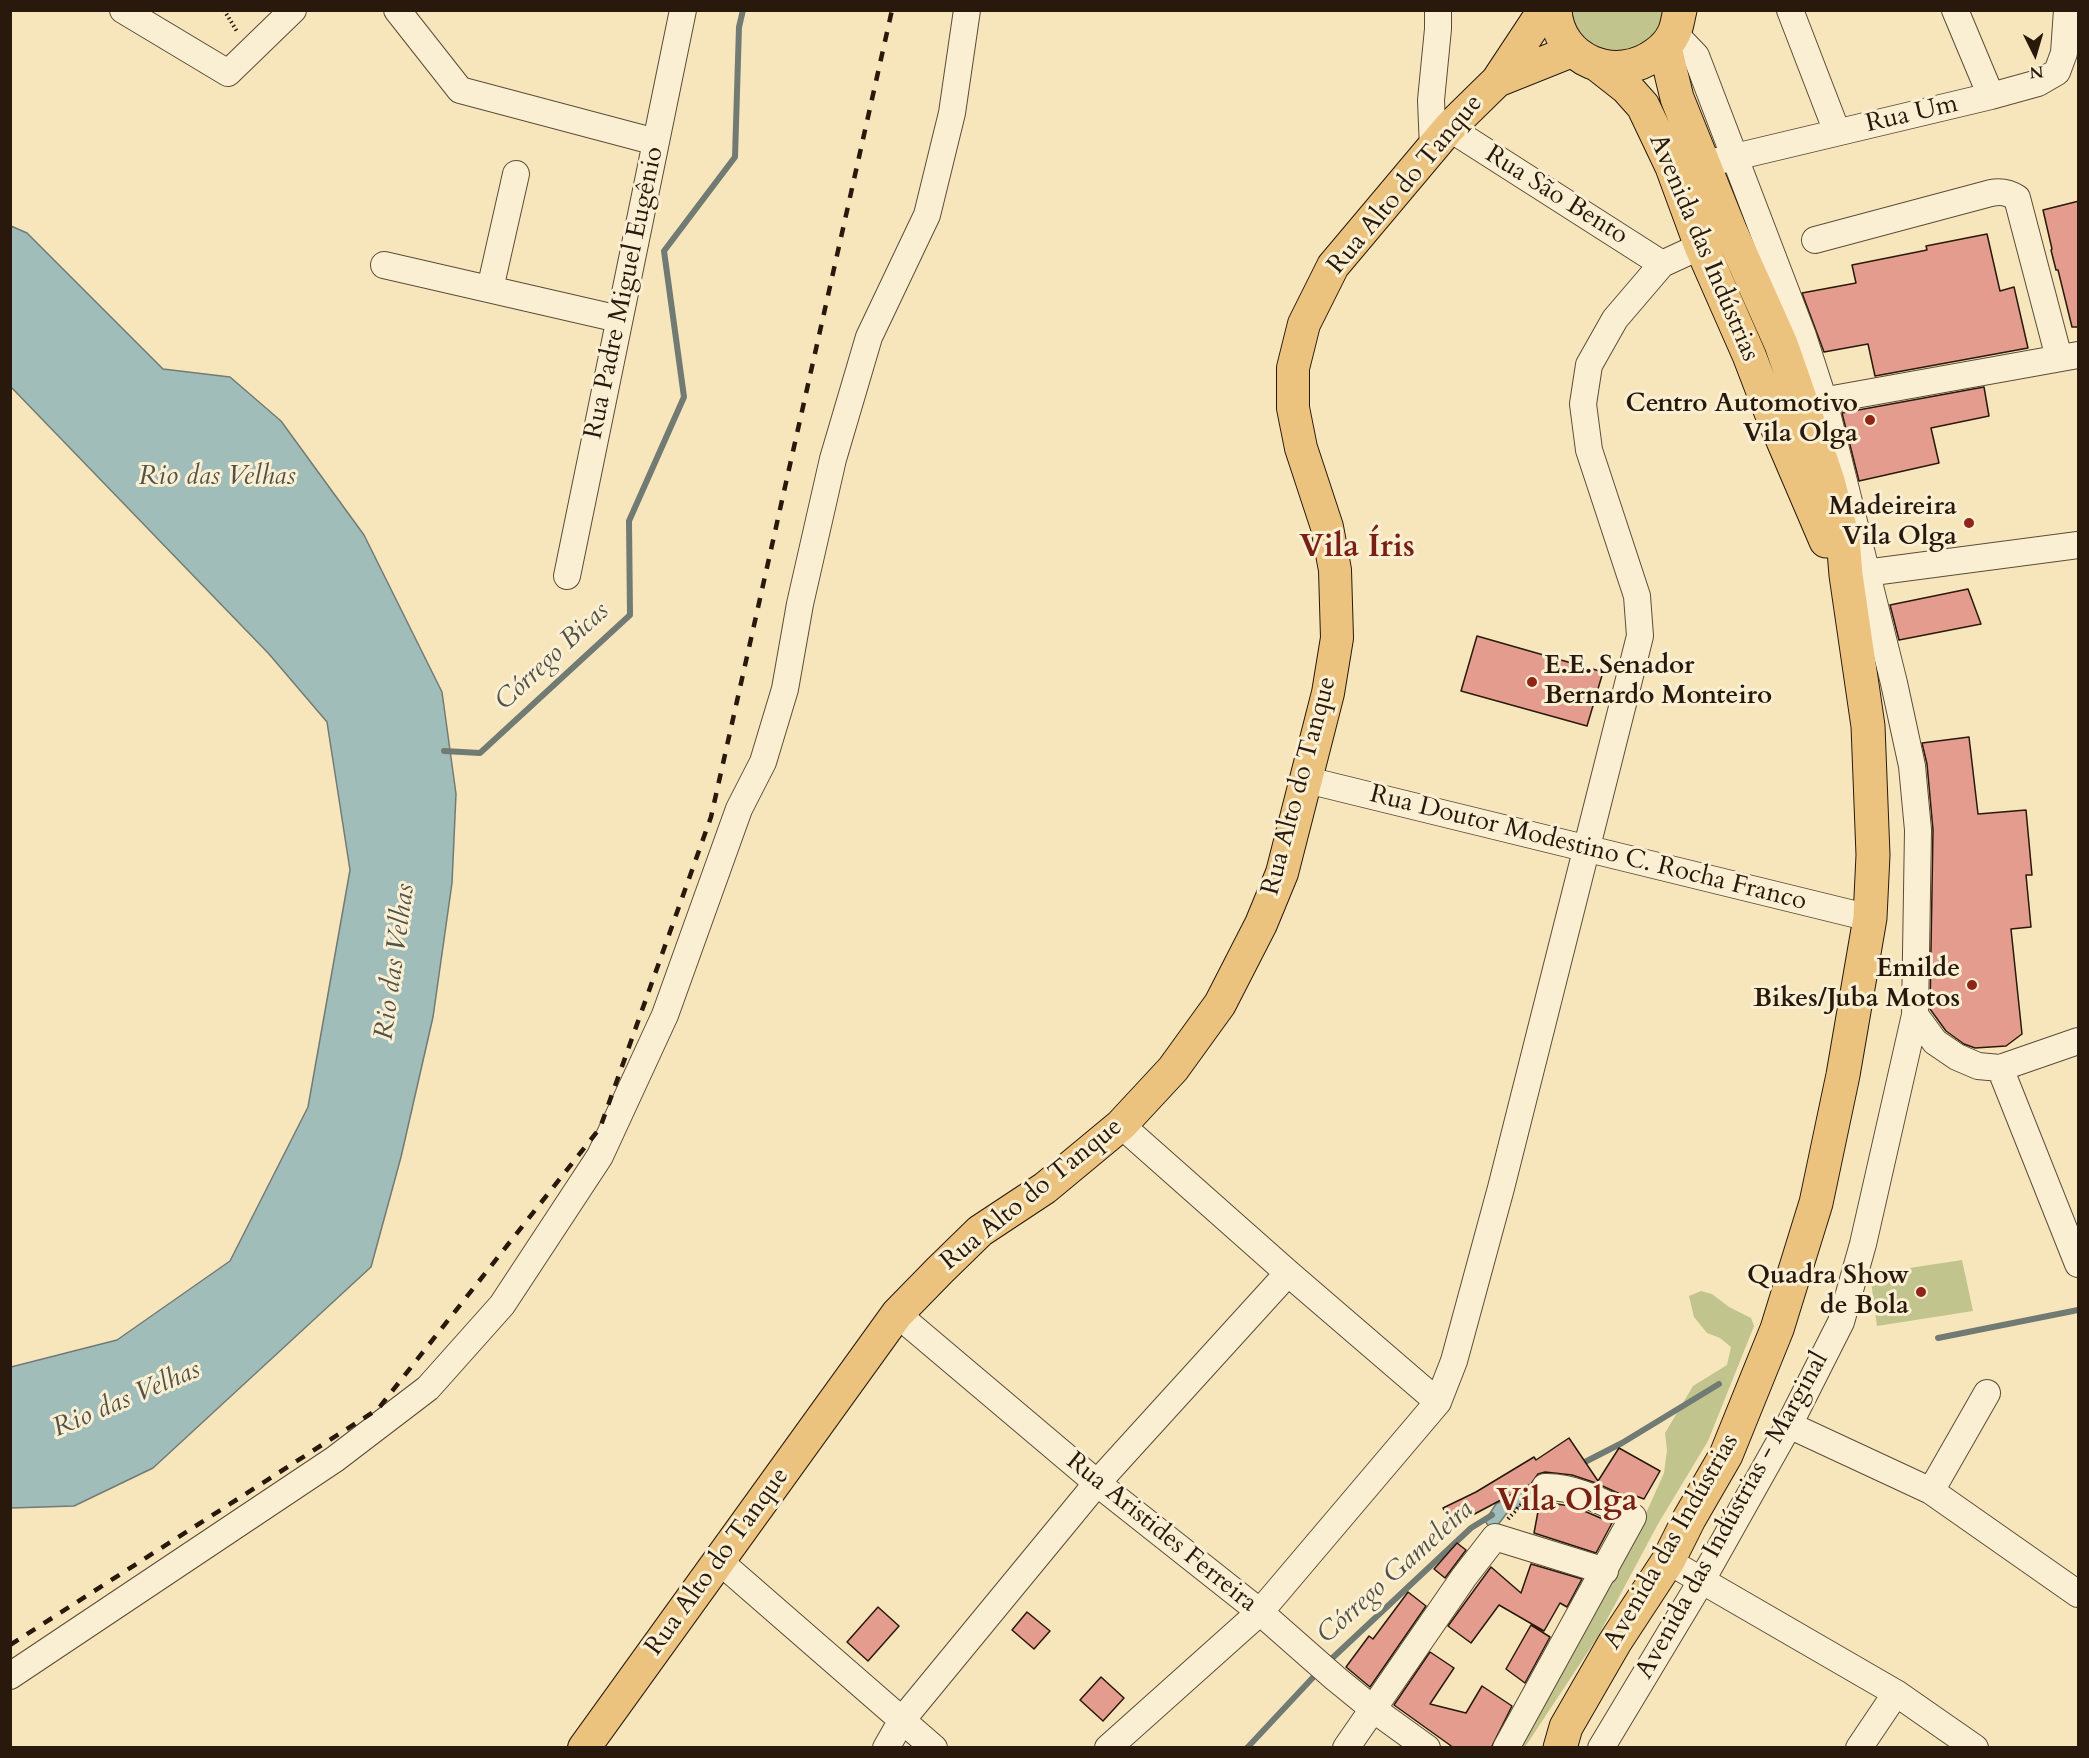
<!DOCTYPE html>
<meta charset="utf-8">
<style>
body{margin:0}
#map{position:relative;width:2089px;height:1758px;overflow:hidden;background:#f7e6bb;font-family:Cardo,serif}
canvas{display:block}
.frame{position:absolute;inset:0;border:12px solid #28190c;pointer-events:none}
.north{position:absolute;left:2005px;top:24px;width:60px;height:60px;-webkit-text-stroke:4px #faefd3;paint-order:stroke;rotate:175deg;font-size:16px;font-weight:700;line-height:24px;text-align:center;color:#28190c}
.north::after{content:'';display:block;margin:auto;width:21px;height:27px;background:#28190c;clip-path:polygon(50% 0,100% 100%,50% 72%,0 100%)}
</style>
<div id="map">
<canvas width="2089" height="1758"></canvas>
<div class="frame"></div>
<div class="north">N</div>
</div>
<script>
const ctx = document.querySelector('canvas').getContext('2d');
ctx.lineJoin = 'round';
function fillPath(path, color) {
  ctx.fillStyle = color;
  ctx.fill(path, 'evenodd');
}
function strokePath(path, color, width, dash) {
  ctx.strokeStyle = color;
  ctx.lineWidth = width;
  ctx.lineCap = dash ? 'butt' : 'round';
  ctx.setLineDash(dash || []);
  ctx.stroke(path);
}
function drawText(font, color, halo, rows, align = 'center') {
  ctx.font = font + ' Cardo,serif';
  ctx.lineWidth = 6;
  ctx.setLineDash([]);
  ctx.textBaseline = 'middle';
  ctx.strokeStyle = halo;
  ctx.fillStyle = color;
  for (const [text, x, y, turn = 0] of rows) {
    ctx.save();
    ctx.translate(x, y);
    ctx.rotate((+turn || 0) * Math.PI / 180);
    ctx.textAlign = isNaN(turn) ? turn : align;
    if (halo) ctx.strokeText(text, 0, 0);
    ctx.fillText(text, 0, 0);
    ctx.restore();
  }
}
const green = new Path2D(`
 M1570 11H1667L1661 30 1639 50 1610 54 1584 40 1575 28Z
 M1962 1260 1973 1311 1877 1326 1870 1274Z
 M1701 1291 1712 1294 1729 1307 1751 1318 1754 1326 1708 1441 1658 1524 1597 1638 1525 1747 1513 1748 1643 1520 1664 1473 1667 1450 1665 1433 1693 1386 1727 1365 1731 1347 1720 1338 1707 1333 1694 1317 1689 1296Z`);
const water = new Path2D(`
 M11 226 27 233 163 369 230 377 281 421 364 535 442 692 456 794 452 883 433 1017 401 1157 371 1267 153 1468 74 1506 11 1508V1367L117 1340 230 1261 308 1107 350 870 327 722 269 654 11 387Z
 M1538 1482 1541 1488 1532 1500 1507 1513 1497 1526 1490 1528 1485 1521 1496 1504Z`);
const stream = new Path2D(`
 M444 751 480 753 630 615 629 521 684 397 664 251 735 157 739 27 743 10
 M1938 1338 2078 1310
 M1579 1465 1622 1443 1719 1384
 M1326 1664 1471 1528 1492 1515
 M1247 1748 1319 1671`);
const building = new Path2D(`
 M2079 201V327H2072L2058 270H2056L2051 250 2052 249 2043 210Z
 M1987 234 2000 291 2014 287 2028 348 1875 376 1868 344 1824 352 1802 293 1856 283 1852 265 1927 250 1926 246Z
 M1984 387 1989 416 1931 428 1939 463 1859 481 1842 413Z
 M1968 589 1981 624 1899 640 1890 605Z
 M1477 636 1603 672 1587 726 1461 691Z
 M1969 737 1978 814 2026 810 2032 875H2026L2031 927 2011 929 2022 1034 2006 1046 1975 1048 1964 1044 1946 1031 1930 1009 1933 830 1927 764 1922 743Z
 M1569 1438 1598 1481 1619 1448 1660 1471 1644 1499 1636 1496 1633 1500 1596 1483 1572 1475 1545 1472 1538 1474 1531 1484 1452 1526 1443 1508 1476 1492 1534 1457 1536 1460Z
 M1540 1501 1575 1507 1612 1523 1596 1553 1534 1533Z
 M1457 1543 1466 1550 1445 1578 1434 1569Z
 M1531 1564 1582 1579 1567 1607 1560 1603 1544 1631 1499 1605 1471 1643 1448 1626 1491 1567 1521 1593Z
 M1408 1592 1426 1606 1370 1687 1346 1667 1369 1636 1373 1639Z
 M878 1607 899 1626 868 1661 847 1642Z
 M1027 1612 1050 1631 1034 1649 1012 1630Z
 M1531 1625 1550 1637 1525 1683 1506 1669Z
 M1430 1652 1454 1668 1430 1704 1466 1713 1482 1686 1512 1706 1491 1748H1454L1394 1705Z
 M1101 1677 1124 1698 1103 1721 1080 1700Z`);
const path = new Path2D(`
 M224 10 238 33
 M1508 1519 1527 1498`);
const minor = new Path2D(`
 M123 10 228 73 293 10
 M397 10 460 90 656 142
 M1790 10 1837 132
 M1955 10 1991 96
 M1449 128 1662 264
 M1433 149 1431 100 1438 29V10
 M1718 161 1991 96 2038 83 2057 72 2064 53 2067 10
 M1815 240 1991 193C2001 191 2008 192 2017 198L2059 358 2048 360
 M384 265 619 319
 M490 289 516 174
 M1808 406 1833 399 2078 355
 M1850 575 2078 545
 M567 576 683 10
 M1307 780 1870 918
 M1915 1015 1935 1042 1957 1057 1978 1066 2000 1068 2078 1041
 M2000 1068 2078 1264
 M1121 1125 1288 1273 1438 1402
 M897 1314 1097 1483 1260 1612 1335 1678 1373 1709 1427 1748
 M1789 1425 1931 1491 2078 1594
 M1931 1491 1987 1393
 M718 1560 934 1748
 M1668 1561 1896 1693 1975 1748
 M10 1676 335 1459 428 1388 502 1305 600 1156 665 1015 739 809 763 762 785 689 800 604 833 459 869 337 927 215 952 113 967 10
 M886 1748 902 1720 1097 1483 1288 1273
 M1108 1748 1260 1612 1438 1402 1454 1361 1501 1188 1640 636 1637 596 1589 450 1583 404 1589 365 1615 319 1662 264 1701 246
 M1346 1748 1464 1577 1495 1537 1605 1571
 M1506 1748 1633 1517C1606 1504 1576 1486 1545 1487
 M1601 1748 1702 1580 1789 1425 1841 1322 1863 1244 1915 1015 1918 830 1912 766 1894 683 1824 401 1803 336 1696 56 1674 33
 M1859 1748 1896 1693`);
const major = new Path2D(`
 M1497 81 1572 51
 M584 1748 897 1314 940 1270 980 1231 1045 1188 1121 1125 1173 1069 1220 1004 1261 924 1282 873 1328 693 1337 638 1335 570 1327 527 1301 448 1293 408V368L1304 324 1333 266 1449 128 1497 81 1544 10`);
const highway = new Path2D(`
 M1555 10C1558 61 1616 84 1656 54 1663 49 1670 42 1674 33 1677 27 1678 18 1680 10
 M1599 66 1627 88 1643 106 1672 167 1701 246 1749 355 1772 415 1826 541
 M1560 1748 1566 1727 1615 1642 1668 1561 1689 1519 1726 1455 1777 1329 1816 1203 1843 1075 1870 918 1873 855 1868 726 1846 575 1843 539 1828 481 1803 407 1781 344 1730 230 1677 98 1665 48`);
const rail = new Path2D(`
 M10 1645 378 1409 600 1128 711 817 892 10`);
const markers = [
 [1870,420,6,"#8f2418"],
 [1969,523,6,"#8f2418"],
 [1532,682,6,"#8f2418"],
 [1972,985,6,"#8f2418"],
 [1921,1292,6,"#8f2418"]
];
const streetNames = [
 ["Rua Um",1912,115,-13],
 ["Rua Alto do Tanque",1406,185,-50],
 ["Rua São Bento",1556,196,32],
 ["Avenida das Indústrias",1703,248,67],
 ["Rua Padre Miguel Eugênio",625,293,-78],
 ["Rua Alto do Tanque",1300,786,-75],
 ["Rua Doutor Modestino C. Rocha Franco",1588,849,14],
 ["Rua Alto do Tanque",1032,1195,-39],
 ["Avenida das Indústrias - Marginal",1733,1516,-61],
 ["Rua Aristides Ferreira",1161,1533,39],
 ["Avenida das Indústrias",1672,1542,-60],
 ["Rua Alto do Tanque",718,1562,-54]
];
const poiNames = [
 ["Centro Automotivo",1858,405],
 ["Vila Olga",1858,435],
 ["Madeireira",1957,508],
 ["Vila Olga",1957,538],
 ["E.E. Senador",1544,667,"left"],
 ["Bernardo Monteiro",1544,697,"left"],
 ["Emilde",1960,970],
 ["Bikes/Juba Motos",1960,1000],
 ["Quadra Show",1909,1277],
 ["de Bola",1909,1307]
];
const waterNames = [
 ["Rio das Velhas",217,478],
 ["Córrego Bicas",553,657,-43],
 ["Rio das Velhas",396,962,-82],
 ["Rio das Velhas",127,1400,-23],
 ["Córrego Gameleira",1396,1573,-42]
];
const districtNames = [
 ["Vila Íris",1357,549],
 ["Vila Olga",1567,1503]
];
fillPath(green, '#c1c48d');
fillPath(water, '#a1bdba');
strokePath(water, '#717b74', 1.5);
strokePath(stream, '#717b74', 6);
fillPath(building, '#e39c8d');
strokePath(building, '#28190c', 1.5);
strokePath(minor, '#5c4c38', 28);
strokePath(major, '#28190c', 34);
strokePath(highway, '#28190c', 35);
strokePath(path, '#28190c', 4, [1.5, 3]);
strokePath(minor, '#faefd3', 26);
strokePath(major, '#ecc37e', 32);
strokePath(highway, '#ecc37e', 33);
strokePath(rail, '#28190c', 4.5, [10, 10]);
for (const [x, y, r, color] of markers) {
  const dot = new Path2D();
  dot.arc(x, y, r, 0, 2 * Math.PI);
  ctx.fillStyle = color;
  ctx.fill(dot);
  strokePath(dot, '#faefd3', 2);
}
drawText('26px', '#28190c', '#faefd3', streetNames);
drawText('bold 26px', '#28190c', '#faefd3', poiNames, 'right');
drawText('italic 27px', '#525249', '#faefd3', waterNames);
drawText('bold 32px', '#7a1f14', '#faefd3', districtNames);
</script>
